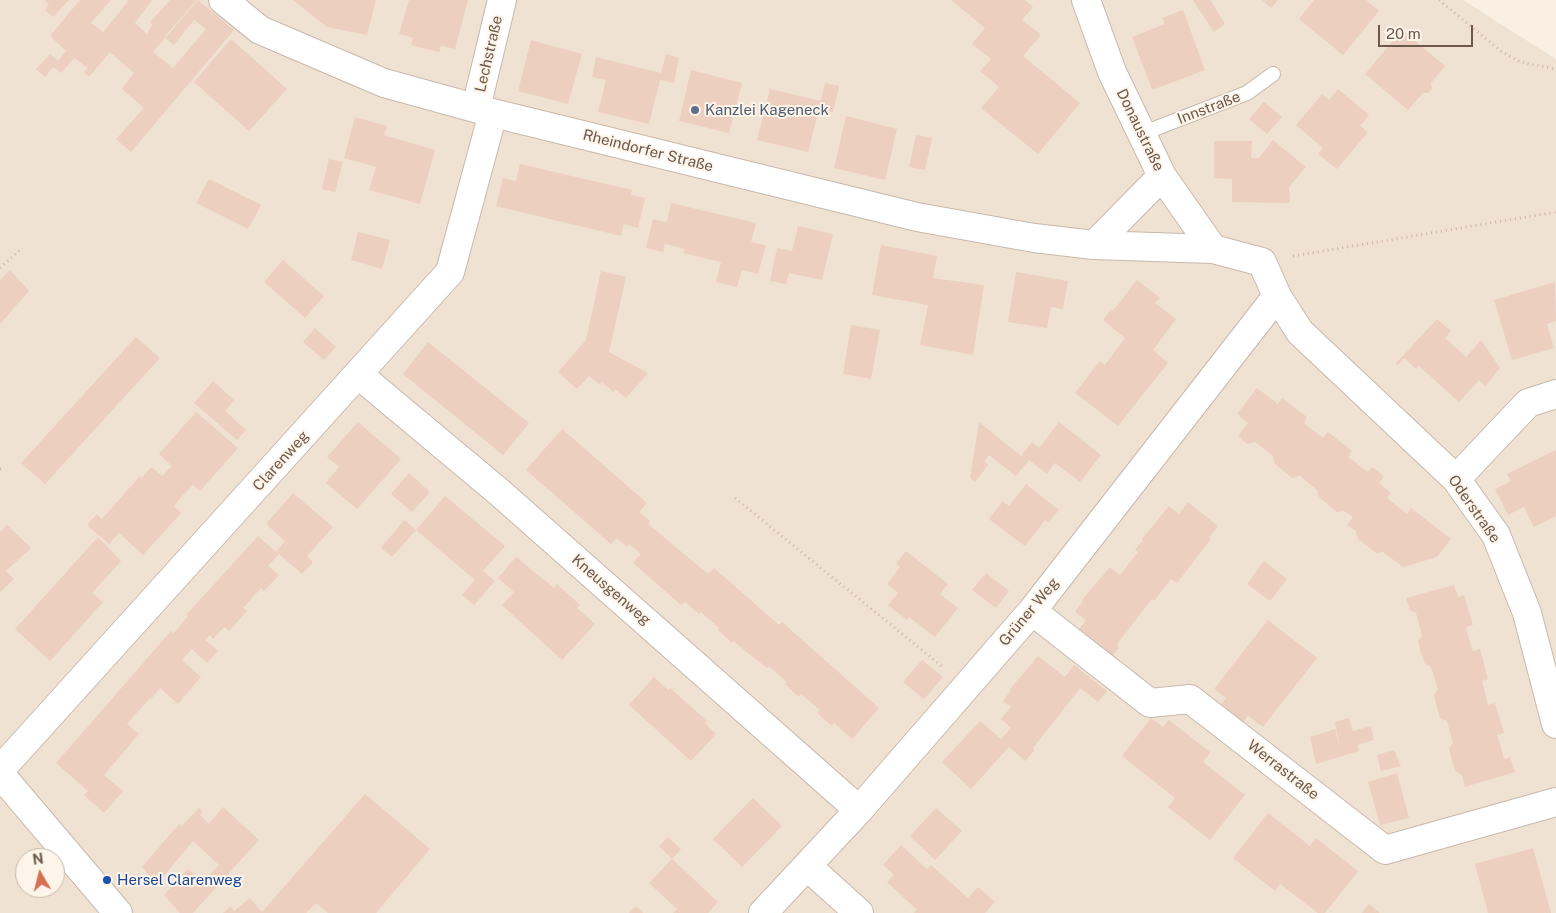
<!DOCTYPE html>
<meta charset="utf-8">
<style>
body{margin:0}
#map{position:relative;width:1556px;height:913px;overflow:hidden;background:#f9f0e3;font-family:"Public Sans",sans-serif}
canvas{display:block}
.north{position:absolute;left:15px;top:848px;width:50px;height:50px;box-sizing:border-box;background:#fdf5e9;border:1px solid #c4b6aa;border-radius:50%;rotate:352deg;font-size:14px;font-weight:700;line-height:20px;text-align:center;color:#6e584c}
.north::after{content:'';display:block;margin:auto;width:18px;height:22px;background:#d67055;clip-path:polygon(50% 0,100% 100%,50% 72%,0 100%)}
.scale{position:absolute;left:1378px;top:25px;width:95px;height:22px;box-sizing:border-box;border:2px solid #6e584c;border-top:0;padding-left:6px;font-size:15px;line-height:18px;white-space:nowrap;color:#6e584c;-webkit-text-stroke:4px #fdf5e9;paint-order:stroke}
</style>
<div id="map">
<canvas width="1556" height="913"></canvas>
<div class="north">N</div>
<div class="scale">20 m</div>
</div>
<script>
const ctx = document.querySelector('canvas').getContext('2d');
ctx.lineJoin = 'round';
function fillPath(path, color) {
  ctx.fillStyle = color;
  ctx.fill(path, 'evenodd');
}
function strokePath(path, color, width, dash) {
  ctx.strokeStyle = color;
  ctx.lineWidth = width;
  ctx.lineCap = dash ? 'butt' : 'round';
  ctx.setLineDash(dash || []);
  ctx.stroke(path);
}
function drawText(font, color, halo, rows, align = 'center') {
  ctx.font = font + ' "Public Sans",sans-serif';
  ctx.lineWidth = 4;
  ctx.setLineDash([]);
  ctx.textBaseline = 'middle';
  ctx.strokeStyle = halo;
  ctx.fillStyle = color;
  for (const [text, x, y, turn = 0] of rows) {
    ctx.save();
    ctx.translate(x, y);
    ctx.rotate((+turn || 0) * Math.PI / 180);
    ctx.textAlign = isNaN(turn) ? turn : align;
    if (halo) ctx.strokeText(text, 0, 0);
    ctx.fillText(text, 0, 0);
    ctx.restore();
  }
}
const residential = new Path2D(`
 M0 0H1463L1556 59V913H0ZM25 858H55V888H25Z`);
const building = new Path2D(`
 M44 0H69L53 17 45 10 49 4Z
 M80 0H111L91 23 103 32 127 3 128 0H152L135 23 147 34 152 25 150 22 170 0H197L165 36 166 37 198 0 234 30 131 152 116 139 144 108 122 89 134 73 110 52 89 77 84 72 88 68 74 58 61 73 53 67 45 77 36 69 50 54 58 61 66 51 50 36ZM194 20 206 29 173 68 153 52 165 38 174 45Z
 M293 0H376L367 35 327 27Z
 M409 0H468L455 49 441 46 439 52 411 45 413 38 399 34Z
 M951 0H1025L1033 7 1022 20 1041 35 1023 56 1080 103 1038 154 981 108 999 87 980 71 991 59 972 44 985 28Z
 M1193 0H1210L1225 24 1214 32Z
 M1262 0H1278L1271 8Z
 M1314 0H1366L1379 11 1343 55 1299 19Z
 M1183 10 1205 70 1152 90 1132 37 1165 24 1162 18Z
 M1402 30 1445 66 1431 83 1432 89 1428 93H1423L1408 110 1365 74Z
 M231 39 287 89 249 131 194 82Z
 M531 40 582 54 568 104 518 91Z
 M666 54 679 58 674 83 660 80 649 124 598 112 606 80 592 77 596 57 661 73Z
 M691 70 742 83 729 133 679 121Z
 M825 83 839 86 833 112 819 109 808 152 757 140 770 89 821 101Z
 M1338 89 1369 115 1360 126 1368 132 1337 169 1318 154 1323 148 1296 125 1322 94 1329 100Z
 M1264 102 1282 117 1267 134 1249 119Z
 M846 116 897 129 885 180 834 168Z
 M355 117 387 126 384 135 435 150 420 204 369 190 376 167 344 158Z
 M916 135 932 138 925 170 909 167Z
 M1273 140 1306 167 1289 187 1290 203 1232 202V179L1214 178V141H1252L1251 158H1259Z
 M329 159 343 162 335 192 322 189Z
 M520 164 632 190 631 195 645 198 638 228 624 224 621 236 496 206 503 178 516 181Z
 M209 179 261 205 248 229 196 203Z
 M671 203 756 223 751 242 766 245 758 274 742 270 737 287 716 282 721 262 683 253 685 249 665 244 663 252 646 248 653 219 667 222Z
 M798 226 833 234 822 280 789 273 786 284 770 281 777 248 792 251Z
 M358 232 390 240 382 269 351 260Z
 M881 245 937 256 933 278 984 285 973 355 920 345 928 305 872 295Z
 M283 260 324 296 305 318 264 282Z
 M10 270 29 291 0 324V280Z
 M601 271 626 277 609 352 648 373 626 398 615 389 613 392 602 382 600 385 589 376 577 389 558 372 586 340Z
 M1016 272 1068 281 1063 309 1051 307 1047 328 1008 322Z
 M1137 280 1160 298 1155 303 1176 319 1153 350 1168 363 1118 426 1075 393 1100 361 1105 365 1125 338 1103 320 1111 309 1113 311Z
 M1555 282 1556 321 1547 324 1554 348 1512 360 1494 300Z
 M1437 319 1451 331 1445 338 1466 357 1481 340 1500 368 1485 386 1479 380 1459 402 1419 366 1416 369 1404 358 1398 365 1396 363Z
 M851 325 880 330 871 379 843 374Z
 M315 328 336 347 324 360 303 342Z
 M136 337 160 358 45 484 21 463Z
 M428 342 529 423 503 455 403 374Z
 M213 381 234 400 225 411 246 430 237 440 194 403Z
 M1257 388 1278 404 1282 398 1295 408 1307 417 1304 423 1323 438 1328 432 1352 451 1348 457 1368 472 1372 467 1384 476 1379 483 1391 493 1387 498 1407 514 1411 508 1451 539 1437 557 1403 567 1383 552 1376 553 1358 539 1356 531 1347 525 1353 517 1344 511 1337 512 1319 497 1317 490 1300 476 1292 478 1274 463 1273 456 1255 442 1247 444 1238 436 1248 423 1237 414Z
 M196 412 238 448 200 491 193 485 183 495 174 506 181 513 143 555 119 533 109 544 87 525 97 514 102 519 140 476 142 478 151 467 162 476 172 466 159 454Z
 M358 422 401 459 357 509 326 483 339 467 327 457Z
 M979 422 1021 456 1032 442 1039 448 1059 422 1101 455 1080 482 1055 463 1047 474 1029 460 1016 476 989 455 984 461 988 465 975 482 970 478Z
 M562 429 647 503 639 512 650 521 648 524 708 574 714 568 779 625 782 622 879 708 852 739 834 723 832 726 817 713 820 710 801 694 799 697 785 684 787 682 769 666 767 668 733 641 732 643 718 630 719 628 701 612 699 614 685 602 681 605 633 563 641 554 629 544 627 547 617 538 611 544 526 470Z
 M1556 450V516L1534 527 1524 507 1508 515 1495 489 1511 481 1507 474Z
 M409 473 430 492 412 512 391 494Z
 M1026 484 1059 510 1048 523 1045 520 1025 546 989 519 1003 501 1009 506Z
 M293 493 333 527 307 556 313 562 302 574 279 554 268 566 279 575 264 591 261 588 243 608 247 611 229 631 224 627 213 639 210 635 205 640 218 651 207 663 192 649 182 660 201 677 178 704 160 688 151 699 150 698 127 724 139 734 104 775 123 791 104 813 84 795 88 791 56 763 171 631 173 634 188 616 186 615 258 536 276 552 285 541 266 524Z
 M445 496 505 546 483 571 495 581 474 605 462 595 475 580 416 530Z
 M1188 502 1218 526 1209 538 1211 539 1177 583 1171 579 1154 601 1152 599 1117 644 1119 647 1111 658 1077 632 1086 620 1075 612 1083 601 1082 600 1110 567 1120 575 1138 552 1135 550 1143 540 1142 539 1169 506 1179 514Z
 M404 520 416 530 392 557 381 548Z
 M7 525 31 548 6 571 14 579 0 592V532Z
 M98 537 121 561 92 593 103 602 50 661 15 629Z
 M906 551 948 584 940 594 958 608 935 637 909 617 907 620 888 605 898 593 887 584 900 567 896 564Z
 M516 557 554 588 557 584 580 605 577 608 595 624 562 660 502 605 514 592 498 578Z
 M1264 561 1287 579 1270 601 1247 584Z
 M986 573 1009 591 996 608 972 590Z
 M1454 585 1458 597 1464 595 1473 625 1466 627 1469 639 1473 651 1480 649 1488 679 1482 681 1488 705 1495 703 1504 733 1497 735 1501 747 1504 759 1510 757 1515 772 1465 787 1462 775 1456 772 1452 761 1449 749 1453 743 1447 721 1440 718 1437 707 1434 695 1438 690 1431 667 1425 664 1421 653 1418 641 1422 636 1416 613 1410 610 1406 598Z
 M1268 620 1317 658 1263 727 1248 716 1239 727 1217 709 1226 698 1214 689Z
 M1038 656 1065 677 1074 665 1107 691 1098 702 1080 688 1033 748 1035 750 1025 761 1009 747 971 789 942 762 980 721 1001 739 1011 728 1001 719 1011 707 1003 701 1011 690 1010 689Z
 M922 660 943 677 924 699 903 682Z
 M654 677 668 690 670 688 707 721 705 723 716 734 691 761 629 705Z
 M1151 718 1163 727 1169 720 1210 752 1203 762 1245 795 1210 840 1168 807 1175 798 1122 756Z
 M1349 718 1353 731 1371 726 1374 740 1357 745 1359 751 1316 764 1310 737 1335 729 1340 748 1335 722Z
 M1394 750 1401 766 1381 771 1377 755Z
 M1397 773 1409 818 1380 825 1368 782Z
 M365 794 430 849 376 913H328L316 903 306 913H223L231 906 234 911 250 898 262 912Z
 M753 798 782 826 742 867 713 839Z
 M223 807 259 840 193 913H180L164 895 188 869 203 882 219 865 193 841 157 884 142 867 179 824 182 826 199 808 203 812 200 815 209 824Z
 M936 808 962 831 935 860 910 836Z
 M1268 813 1310 846 1316 838 1358 871 1325 913H1318L1280 884 1275 891 1233 858Z
 M668 837 681 849 672 859 659 846Z
 M901 845 927 869 931 865 968 898 978 887 995 902 985 913H914L916 909 887 882 894 875 883 865Z
 M1533 848 1551 913H1488L1475 864Z
 M672 859 718 902 708 913H673L677 909 649 883Z
 M1369 904 1380 913H1362Z
 M636 906 643 913H629Z`);
const path = new Path2D(`
 M1439 0 1501 51 1520 62 1556 69
 M1293 256 1556 212
 M0 268 20 250
 M0 469 5 468
 M735 498 944 668`);
const lane = new Path2D(`
 M1141 134 1247 93 1273 74`);
const street = new Path2D(`
 M223 0 260 30 384 83 493 113 917 217 1034 238 1094 245 1213 249 1262 262 1277 296 1300 332 1456 479 1496 535 1527 613 1556 724
 M1086 0 1112 72 1162 176 1213 249
 M476 108 502 0
 M1094 245 1162 176
 M359 375 499 492 859 810
 M1456 479 1528 403 1556 394
 M1032 611 1150 703 1190 699 1385 850 1556 802
 M0 770 450 272 493 113
 M0 774 118 913
 M807 866 859 913
 M763 913 859 810 1032 611 1277 296`);
const markers = [
 [695,110,5,"#5c6f8a"],
 [107,880,5,"#1a4fb4"]
];
const streetNames = [
 ["Lechstraße",489,54,-77],
 ["Innstraße",1209,108,-21],
 ["Donaustraße",1140,130,64],
 ["Rheindorfer Straße",648,151,14],
 ["Clarenweg",281,461,-48],
 ["Oderstraße",1474,509,55],
 ["Kneusgenweg",611,590,41],
 ["Grüner Weg",1029,612,-50],
 ["Werrastraße",1283,770,38]
];
const serviceNames = [
 ["Kanzlei Kageneck",705,110]
];
const transitNames = [
 ["Hersel Clarenweg",117,880]
];
fillPath(residential, '#f0e2d3');
fillPath(building, '#eccfbe');
strokePath(lane, '#c8b8ab', 16);
strokePath(street, '#c8b8ab', 30);
strokePath(path, '#d0b3a2', 3, [1, 4]);
strokePath(lane, '#fff', 14);
strokePath(street, '#fff', 28);
for (const [x, y, r, color] of markers) {
  const dot = new Path2D();
  dot.arc(x, y, r, 0, 2 * Math.PI);
  ctx.fillStyle = color;
  ctx.fill(dot);
  strokePath(dot, '#fdf5e9', 2);
}
drawText('15px', '#6e584c', '#fdf5e9', streetNames);
drawText('15px', '#4e5e75', '#fdf5e9', serviceNames, 'left');
drawText('15px', '#164399', '#fdf5e9', transitNames, 'left');
</script>
